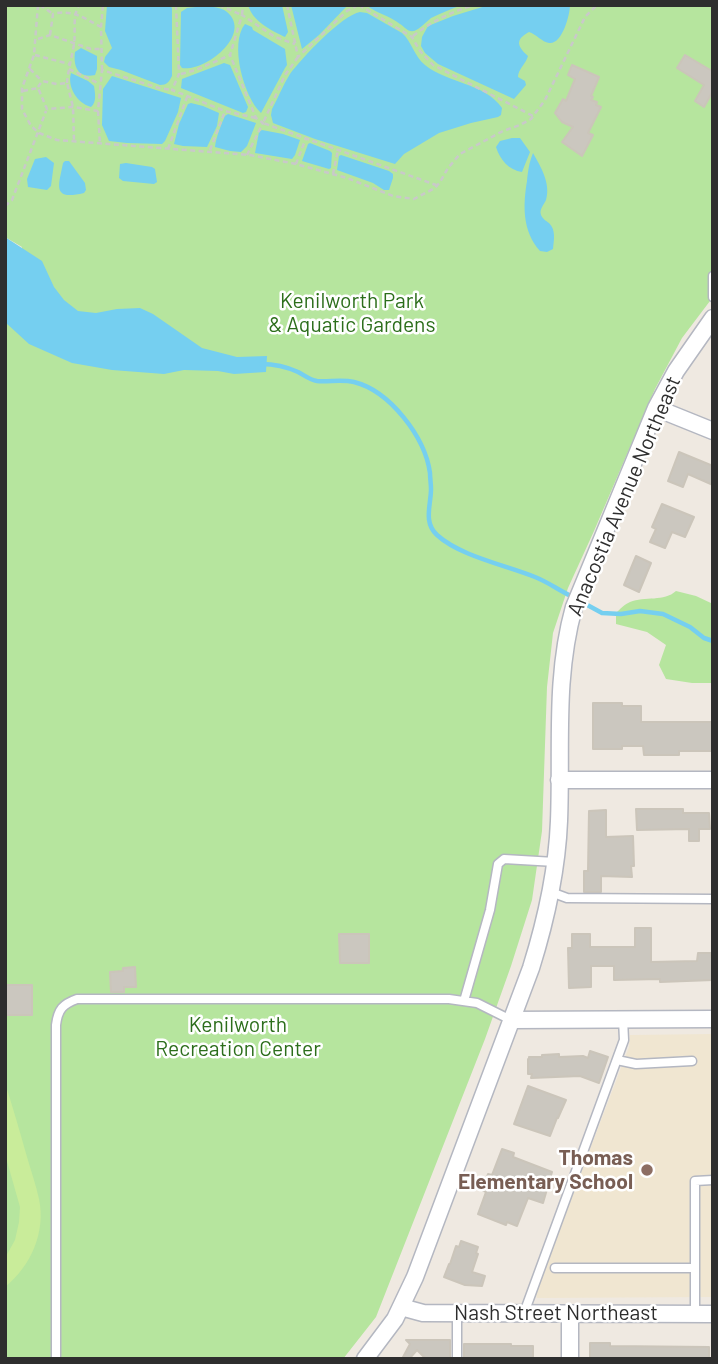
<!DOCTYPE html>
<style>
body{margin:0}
#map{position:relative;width:718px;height:1364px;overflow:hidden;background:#efe9e1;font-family:Barlow,sans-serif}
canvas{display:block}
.frame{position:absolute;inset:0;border:7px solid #2e2e2e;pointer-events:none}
</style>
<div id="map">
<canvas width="718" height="1364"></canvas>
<div class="frame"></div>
</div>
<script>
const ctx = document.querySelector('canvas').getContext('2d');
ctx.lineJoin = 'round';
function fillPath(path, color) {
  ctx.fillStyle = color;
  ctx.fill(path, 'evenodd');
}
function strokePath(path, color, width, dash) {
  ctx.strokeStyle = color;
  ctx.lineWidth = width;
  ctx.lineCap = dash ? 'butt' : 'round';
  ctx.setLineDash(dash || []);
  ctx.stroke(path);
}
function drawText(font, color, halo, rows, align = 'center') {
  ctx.font = font + ' Barlow,sans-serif';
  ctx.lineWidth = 5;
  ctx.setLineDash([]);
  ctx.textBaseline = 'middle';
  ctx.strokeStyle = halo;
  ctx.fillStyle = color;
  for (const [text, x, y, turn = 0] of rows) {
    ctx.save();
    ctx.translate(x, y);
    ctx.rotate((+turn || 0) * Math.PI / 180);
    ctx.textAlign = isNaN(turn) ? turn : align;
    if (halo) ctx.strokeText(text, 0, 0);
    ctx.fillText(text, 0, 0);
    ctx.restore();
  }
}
const education = new Path2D(`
 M713 1034V1297L537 1298 535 1293 629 1047 630 1035Z`);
const green = new Path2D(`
 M5 5H713V297L682 338 655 389 594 531 568 588 553 633 547 687 542 831 532 900 511 966 485 1039 376 1317 343 1359H5V296L22 247 5 237Z
 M676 591 696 596 713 604V683H692L666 679 659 665 666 645 647 632 616 624V613C620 609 625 604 630 602 645 596 664 602 676 591Z`);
const pitch = new Path2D(`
 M5 1083C13 1108 20 1132 27 1157 31 1171 36 1185 39 1199 46 1232 31 1266 5 1287V1258L15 1240 19 1222 20 1207 5 1154Z`);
const water = new Path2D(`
 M107 5H169L172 8V76C169 82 167 85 160 85L121 70 109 67 104 62 105 57 112 48 105 31Z
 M248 5H282L288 32 285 37C271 30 253 22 248 5Z
 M291 5H348L319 35 302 49Z
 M366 5H462C451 9 441 13 431 18 426 22 420 29 414 31 407 32 405 27 400 24 390 16 376 13 366 5Z
 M489 5H570C570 15 562 45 549 43 542 42 536 34 529 32 514 40 518 47 528 56 526 64 518 69 518 77L525 81 526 85 514 99 438 64 425 53 421 46 422 37 428 26 453 16Z
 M205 6C212 7 221 7 227 12 253 34 206 72 182 68L180 65 181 12 187 8Z
 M360 12 367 13 402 33C412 42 414 56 425 65 447 83 485 83 502 108L501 115 498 117 471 123 439 133 404 154 395 164 315 139 273 123 271 115 272 109C278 98 283 85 290 74 301 59 342 15 360 12Z
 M245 24 252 27 253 30 285 49 287 65 285 68 261 113C244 97 229 44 245 24Z
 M81 48 97 56V69L95 75C78 79 73 66 75 52Z
 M224 63 230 65 248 107 246 112 243 113 181 88 182 79Z
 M71 73 88 81 94 86C95 93 97 102 91 107 77 103 67 87 71 73Z
 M112 76 181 98 178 112 165 141 162 144 127 143 109 141 102 125 103 89Z
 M191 103 203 106 219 113 217 126 207 147 183 146 174 144 179 124 188 104Z
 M228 114 256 123 247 146 241 152 230 151 215 147C216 137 221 125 225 116Z
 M262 130 283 134 300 140 295 155 292 159 255 153 259 132Z
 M512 138H520L530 152 522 172C509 170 500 160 496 147L500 141Z
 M310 143 330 151 332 153 331 168 329 169 302 161 308 144Z
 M533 153C541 167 551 184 546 200 544 205 539 209 541 215 542 218 546 221 549 223 556 230 554 239 553 249L547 252 540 251C522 231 523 205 527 181 528 171 529 163 533 153Z
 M341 155 389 171 393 174V178L389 190H384L373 183 337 170 339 156Z
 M46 157 54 163 51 186 47 190 28 187 27 179 35 159Z
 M65 161H69L85 183 86 190 84 193C51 201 59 185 63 163Z
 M126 163 152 167 155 169 157 182 154 184 123 181 119 178 120 164Z
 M5 237 42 261 54 287 64 300 78 311 96 313 117 309 140 308 153 314 202 348 237 357 267 356 266 372 234 374 218 371 184 370 164 374 112 370 72 363 29 344 5 322Z`);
const stream = new Path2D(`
 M261 364C275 364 285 366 298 372 304 375 310 380 317 381 329 382 342 379 354 382 390 391 425 437 430 473 430 478 431 484 431 489 431 505 423 522 437 535 460 556 505 565 535 577 548 582 560 591 573 597
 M580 601 602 613 621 614 640 611 663 614 690 627 704 638 713 641`);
const building = new Path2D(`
 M685 55 712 71 713 70V91L704 107 695 101 704 85 677 68Z
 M572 65 599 77 591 96 593 97 591 100 597 102 596 105 601 107 588 133 593 135 582 156 562 142 573 127 562 122 555 113 563 99 566 101 575 79 568 75Z
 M679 452 713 466V485L688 474 683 487 668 481Z
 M662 504 694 517 685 537 672 532 665 548 650 542 656 529 652 527Z
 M636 556 651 563 639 592 624 585Z
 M593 703H622V706H641V722H713V751H679V755H644L643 746H622V749H593Z
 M636 809H683V813H709L710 829H699V841H689V829L637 830Z
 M606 810V837L633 836 634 866H631L632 877 601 876V892H584V871H588L589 811Z
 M635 928H651V962L697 961 698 953H711V957H713V980L660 982V979L614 980V966H591V987L569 988 568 948H572V934H590V947H635Z
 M339 934H369V963H340Z
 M135 967 136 987H124V992H111L110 972 123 971V968Z
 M5 985H32V1015H5Z
 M590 1051 608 1057 599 1083 580 1076 531 1078 532 1074H528V1059H529V1057H542V1055L559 1054V1057L583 1056 588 1058Z
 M528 1086 566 1100 558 1118H557L550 1136 514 1124Z
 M502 1149 514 1153 513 1157 552 1172 543 1203 528 1198 517 1226 507 1222 506 1225 478 1214 486 1192 482 1190 488 1174 492 1175Z
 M461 1241 478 1247 476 1253 478 1254 472 1272 485 1276 482 1286 465 1285 444 1277 449 1264H450L456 1246 459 1247Z
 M406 1340H450V1359H426L417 1350 409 1359H402L410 1344Z
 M590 1343H610V1346L709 1347V1359H590Z
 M464 1344H511V1346H533V1359H464Z`);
const path = new Path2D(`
 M38 5 34 55 22 88V109L31 126 39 133 57 140 250 155 296 164 347 178 393 196 414 199 435 188 440 182 448 168 460 154 503 131 520 125 531 119 545 100 585 17 597 5
 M40 5 53 14
 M176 5 179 74 172 90 225 111 256 118
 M219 5 242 15 243 5
 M287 5 298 57 347 11 358 5
 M359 5 412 37 420 51 433 65 533 116
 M50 35 53 14C72 9 84 18 101 27
 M413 36C432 21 451 12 474 5
 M38 39 50 35 91 49H102
 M35 55 69 64
 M298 57 285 75 263 123 436 185
 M30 69 42 81
 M69 69 100 84
 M102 70 101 27 103 5
 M181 74 196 70 230 55
 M67 83C68 70 72 57 74 44 76 30 72 18 79 5
 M38 87 42 81 57 84 67 83 73 107 74 141
 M23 91 38 88 47 109 73 107 98 111 102 70 159 88 172 90
 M98 111 100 144
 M168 149 187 97
 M210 150 225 111
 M247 155 263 123 256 118 230 55 242 15 275 37 295 44
 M296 164 306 138
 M333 174 338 150
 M5 206 12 200 46 111`);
const lane = new Path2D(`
 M713 276V297
 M551 892 567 898 713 899
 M464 1001 490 910 498 864 504 859 555 862
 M617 1060 636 1064 692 1061
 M555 1268H695
 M524 1313 624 1040 623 1019
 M457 1314V1359
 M695 1314V1181L713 1180
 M56 1359V1025C58 1009 63 1004 77 999H449L477 1003 511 1020`);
const street = new Path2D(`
 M656 408 713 431
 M559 780H713
 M511 1020 713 1019
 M401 1307 423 1313 713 1314
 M570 1314V1359
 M365 1359 395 1319 415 1277 531 968C546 920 557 871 559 821 562 748 554 679 574 607L656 408 676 371 713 318`);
const markers = [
 [647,1170,7,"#8d6e63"]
];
const parkNames = [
 ["Kenilworth Park",352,301],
 ["& Aquatic Gardens",352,325],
 ["Kenilworth",238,1025],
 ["Recreation Center",238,1049]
];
const streetNames = [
 ["Anacostia Avenue Northeast",624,496,-67],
 ["Nash Street Northeast",556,1313]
];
const educationNames = [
 ["Thomas",633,1158],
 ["Elementary School",633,1182]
];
fillPath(education, '#f0e6d1');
fillPath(green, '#b6e59e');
fillPath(pitch, '#c9ec9a');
fillPath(water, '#75cff0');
strokePath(stream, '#75cff0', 4.5);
fillPath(building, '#cbc7bf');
strokePath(building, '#cbc5ba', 2);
strokePath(lane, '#b4b7c1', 11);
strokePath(street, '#b4b7c1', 19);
strokePath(path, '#c9c9c9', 2.5, [5, 3.5]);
strokePath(lane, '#fff', 8);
strokePath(street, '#fff', 16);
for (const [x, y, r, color] of markers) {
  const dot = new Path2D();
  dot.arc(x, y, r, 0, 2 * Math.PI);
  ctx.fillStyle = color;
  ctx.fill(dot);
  strokePath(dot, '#fff', 2.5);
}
drawText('21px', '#2c6e1b', '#fff', parkNames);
drawText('21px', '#2e2e2e', '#fff', streetNames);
drawText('bold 21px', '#785e54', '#fff', educationNames, 'right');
</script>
